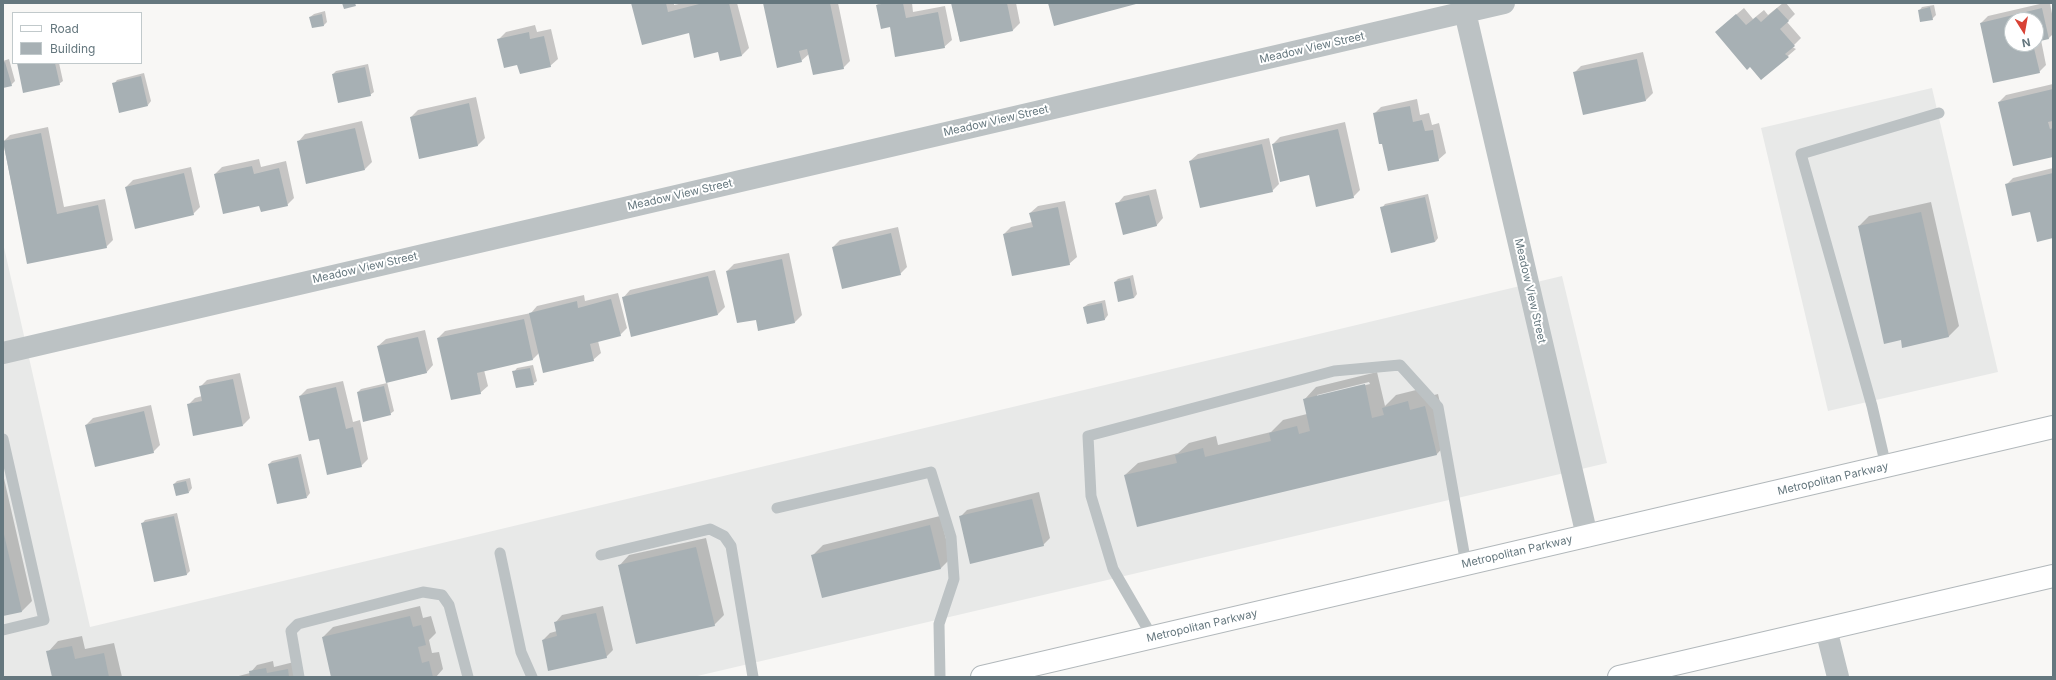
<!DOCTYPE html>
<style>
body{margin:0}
#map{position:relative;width:2056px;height:680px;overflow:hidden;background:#f8f7f5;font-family:Inter,sans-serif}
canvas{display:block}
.frame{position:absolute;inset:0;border:4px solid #65777e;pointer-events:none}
.legend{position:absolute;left:12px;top:12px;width:130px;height:52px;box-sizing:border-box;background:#fff;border:1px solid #c1c9cb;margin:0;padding:5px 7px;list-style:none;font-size:12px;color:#65777e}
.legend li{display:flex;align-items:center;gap:8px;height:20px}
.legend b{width:20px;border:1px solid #c1c9cb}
.north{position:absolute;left:2004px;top:12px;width:40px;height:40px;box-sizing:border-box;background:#fff;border:1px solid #c1c9cb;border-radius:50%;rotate:169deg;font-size:11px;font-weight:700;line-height:16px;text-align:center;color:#65777e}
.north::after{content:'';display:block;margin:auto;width:14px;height:18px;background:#d84235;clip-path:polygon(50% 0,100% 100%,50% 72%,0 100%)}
</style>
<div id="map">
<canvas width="2056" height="680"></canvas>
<div class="frame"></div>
<ul class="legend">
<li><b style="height:5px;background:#fff"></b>Road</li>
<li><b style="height:11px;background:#a7b0b4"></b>Building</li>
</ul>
<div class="north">N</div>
</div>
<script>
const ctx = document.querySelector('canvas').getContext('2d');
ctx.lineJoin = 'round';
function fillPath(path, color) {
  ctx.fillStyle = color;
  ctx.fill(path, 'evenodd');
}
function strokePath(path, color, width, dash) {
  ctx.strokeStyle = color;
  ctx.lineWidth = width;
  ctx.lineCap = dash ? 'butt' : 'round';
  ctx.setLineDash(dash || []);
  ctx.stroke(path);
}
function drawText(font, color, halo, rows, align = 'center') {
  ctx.font = font + ' Inter,sans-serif';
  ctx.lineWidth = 4;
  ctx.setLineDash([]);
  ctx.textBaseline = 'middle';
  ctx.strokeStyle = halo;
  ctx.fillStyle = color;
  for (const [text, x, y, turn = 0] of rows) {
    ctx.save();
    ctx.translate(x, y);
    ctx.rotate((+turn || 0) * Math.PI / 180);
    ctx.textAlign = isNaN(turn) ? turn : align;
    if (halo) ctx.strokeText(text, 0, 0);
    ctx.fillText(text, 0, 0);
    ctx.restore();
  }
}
const built = new Path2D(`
 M1932 88 1998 372 1828 411 1761 128Z
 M3 243 90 627 1562 276 1607 463 693 677H3Z`);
const shadow = new Path2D(`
 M633 3H674V5L683 3H737L749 48 742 55 719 51 689 32Z
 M764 3H838L850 61 843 68 809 54 801 61Z
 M879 3H912L913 12 945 6 952 40 944 47 890 26 877 5Z
 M952 3H1016L1020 23 1013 30 960 41Z
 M1783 3H1786L1795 14 1787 22 1801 38 1792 47 1796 49 1761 79 1724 25 1744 8 1753 19 1764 10 1768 15Z
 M2044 3H2050L2053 19V34L2049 38 2041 40 2046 65 2039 72 1981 23 1988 16ZM2012 20H2036V44H2012Z
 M1934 5 1936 15 1932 19 1919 11 1922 7Z
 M325 11 327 22 324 25 313 27 310 17 314 14Z
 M535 25 537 32 551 29 558 59 550 66 518 64 499 39 506 32Z
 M1643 52 1653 93 1646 100 1584 114 1574 73 1581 66Z
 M9 59 15 81 11 85 3 87V61Z
 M18 63H59L63 81 59 84Z
 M368 64 374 92 370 95 333 74 336 71Z
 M144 73 151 101 148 105 114 84 117 80Z
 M2053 84V156L1999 102 2006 95Z
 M476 97 485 138 478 145 420 158 411 117 418 110Z
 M1417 99 1420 115 1429 113 1432 125 1439 123 1446 153 1438 160 1383 143 1374 114 1381 107Z
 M362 121 372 162 365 169 298 142 305 134Z
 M1345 122 1360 190 1353 197 1310 174 1273 144 1280 137Z
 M48 127 64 207 105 199 113 240 106 247 28 263 3 142 10 135Z
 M1269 138 1279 184 1272 191 1190 161 1198 154Z
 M259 159 261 167 286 161 294 198 287 205 260 204 215 174 222 167Z
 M191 167 200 207 193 214 126 187 133 180Z
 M2053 168V237L2031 210 2006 185 2013 178Z
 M1156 189 1163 218 1156 226 1117 204 1124 196Z
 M1428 194 1438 238 1435 242 1382 208 1385 204Z
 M1065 201 1077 257 1069 264 1004 234 1011 227 1032 222 1030 213 1038 206Z
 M1931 202 1959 326 1949 336 1901 339 1859 226 1869 216Z
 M898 227 907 267 900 274 833 247 840 240Z
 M789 253 802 315 795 322 756 318 727 271 734 264Z
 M715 270 725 307 718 314 623 298 630 290Z
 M1133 275 1137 294 1134 298 1115 282 1118 279Z
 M618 293 627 328 620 335 598 341 601 353 593 360 539 353 533 359 484 370 488 386 480 393 438 338 445 331 531 313 537 306 584 295 585 301Z
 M1105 300 1108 315 1105 319 1087 323 1084 307 1088 304Z
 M425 330 433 365 426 373 387 382 394 411 390 414 358 392 361 389 387 383 378 346 386 339Z
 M533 365 537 381 533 384 514 372 517 368Z
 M1377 372 1385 406 1396 395 1420 389 1423 398 1438 394 1449 441 1437 454 1125 475 1138 463 1178 453 1189 443 1216 436 1218 445 1271 432 1283 420 1307 414 1304 400 1316 387ZM1369 382 1370 384 1317 397V395Z
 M240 373 250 418 243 425 188 405 195 398 202 396 200 387 207 380Z
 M343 381 353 422 360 420 368 459 361 466 319 438 300 396 307 389Z
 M151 405 160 445 153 452 86 425 93 418Z
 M301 454 310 493 307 497 269 464 272 461Z
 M3 474 32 601 22 611 3 615Z
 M190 478 192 488 189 492 174 484 177 481Z
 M1039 492 1050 538 1043 545 960 517 967 510Z
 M177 513 190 571 186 575 142 524 145 520Z
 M940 516 951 558 941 568 813 555 823 545Z
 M706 538 724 615 714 625 619 566 629 555Z
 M420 606 423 618 431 616 436 633 429 640 432 653 439 652 443 669 436 677H332L323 637 333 627Z
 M603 606 613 650 606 657 543 640 550 633 557 631 555 623 562 615Z
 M82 636 85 649 114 643 122 677H53L48 652 58 641Z
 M273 661 274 667 294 662 298 677H235L250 673 257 665Z`);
const building = new Path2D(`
 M342 3H355L356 6 344 9Z
 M631 3H666L668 12 703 3H729L742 56 720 61 718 52 694 58 689 33 642 45Z
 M763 3H830L844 69 813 75 807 49 799 51 802 62 777 68Z
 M887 3H903L906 18 938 12 945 48 895 57 890 27 881 29 876 5Z
 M951 3H1007L1013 31 960 42Z
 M1048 3H1136V4L1054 26Z
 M1930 7 1933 20 1920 22 1918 10Z
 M1777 8 1789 21 1780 29 1795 46 1785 54 1789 57 1761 80 1750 67 1747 70 1715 32 1736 14 1746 25 1756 17 1761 22Z
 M2042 8 2049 39 2036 42V20H2012V44H2033L2040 73 1993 83 1980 23Z
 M322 14 324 26 312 28 309 17Z
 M529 32 530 39 544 36 551 67 520 74 517 65 504 68 497 39Z
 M1637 59 1646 101 1583 115 1573 72Z
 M5 62 12 86 3 88V63Z
 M17 63H55L60 85 23 93Z
 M365 67 371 96 338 103 332 74Z
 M141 76 148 106 119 113 112 83Z
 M2053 89V121L2048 122 2050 129 2053 128V157L2013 166 1998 102Z
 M469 103 478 146 419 159 410 117Z
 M1410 106 1413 122 1422 120 1425 131 1433 130 1439 161 1388 171 1382 144H1379L1373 113Z
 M355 128 365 170 306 184 297 141Z
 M1338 129 1354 198 1316 207 1309 175 1280 182 1272 144Z
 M41 133 57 214 98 205 107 248 27 264 3 141Z
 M1262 144 1273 192 1200 208 1189 161Z
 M252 166 254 174 279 168 288 206 261 212 259 206 223 214 214 174Z
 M184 173 194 215 135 229 125 187Z
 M2053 173V238L2037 242 2030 212 2012 216 2005 184Z
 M1149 195 1157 226 1123 235 1115 203Z
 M1425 197 1435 242 1391 253 1380 207Z
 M1058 207 1070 265 1012 276 1003 234 1033 227 1029 213Z
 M1921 212 1949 337 1902 348 1901 340 1884 344 1858 226Z
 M891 233 901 275 842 289 832 247Z
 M782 259 795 323 758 331 756 320 737 323 726 271Z
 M708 276 718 315 631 337 622 297Z
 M1130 278 1134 298 1118 302 1114 282Z
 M611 299 621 336 590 344 594 361 543 373 529 313 577 301 578 308Z
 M1102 303 1105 320 1087 324 1083 307Z
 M524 319 533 360 477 373 481 394 451 400 437 338Z
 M418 337 427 373 386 383 377 346Z
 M530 368 534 385 516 388 512 371Z
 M233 379 243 426 193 436 187 404 202 401 199 386Z
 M1365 384 1372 418 1384 415 1382 408 1408 401 1410 410 1425 406 1437 455 1137 527 1124 475 1177 463 1175 455 1203 448 1205 457 1271 441 1269 433 1297 426 1299 434 1310 431 1303 399Z
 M384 386 391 415 363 422 357 392Z
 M336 387 346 429 353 427 362 467 327 475 319 439 309 441 299 396Z
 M144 411 154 453 95 467 85 425Z
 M298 457 307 498 277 504 268 464Z
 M186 481 189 493 176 496 173 484Z
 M1032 499 1044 546 970 564 959 516Z
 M174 516 187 575 154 582 141 523Z
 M930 525 941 569 822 598 811 555Z
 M3 530 22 612 3 616Z
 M696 547 715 626 636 644 618 565Z
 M596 613 607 658 548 671 542 640 557 636 554 622Z
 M410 616 413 627 421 625 426 645 418 647 422 663 429 661 433 677H331L322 637Z
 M72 646 75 659 104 653 109 677H52L46 651Z
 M266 668 267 673 288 669 289 677H250L249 671Z`);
const service = new Path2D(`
 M3 439 44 620 3 630
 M1886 466 1872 406 1801 154 1939 113
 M777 508 931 472 951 537 954 579 939 624 940 677
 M500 553 521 652 532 677
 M601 555 710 529 724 536 731 546 753 677
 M1153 638 1113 569 1091 496 1088 436 1334 371 1400 365 1438 407 1466 564
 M299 677 291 631 298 624 423 592 442 595 449 605 468 677`);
const minor = new Path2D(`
 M1465 12 1504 3
 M3 353 1465 12 1587 536
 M1826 629 1838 677`);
const primary = new Path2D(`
 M982 677 2053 427
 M1619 677 2053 576`);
const streetNames = [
 ["Meadow View Street",1312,48,-13],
 ["Meadow View Street",996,121,-13],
 ["Meadow View Street",680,195,-13],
 ["Meadow View Street",365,268,-13],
 ["Meadow View Street",1530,291,77],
 ["Metropolitan Parkway",1833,479,-13],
 ["Metropolitan Parkway",1517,552,-13],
 ["Metropolitan Parkway",1202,626,-13]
];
fillPath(built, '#e8e9e8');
fillPath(shadow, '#0003');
fillPath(building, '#a7b0b4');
strokePath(primary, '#b2b8bb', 24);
strokePath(service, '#bcc2c4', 11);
strokePath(minor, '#bcc2c4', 22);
strokePath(primary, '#fff', 22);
drawText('11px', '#65777e', '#fff', streetNames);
</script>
